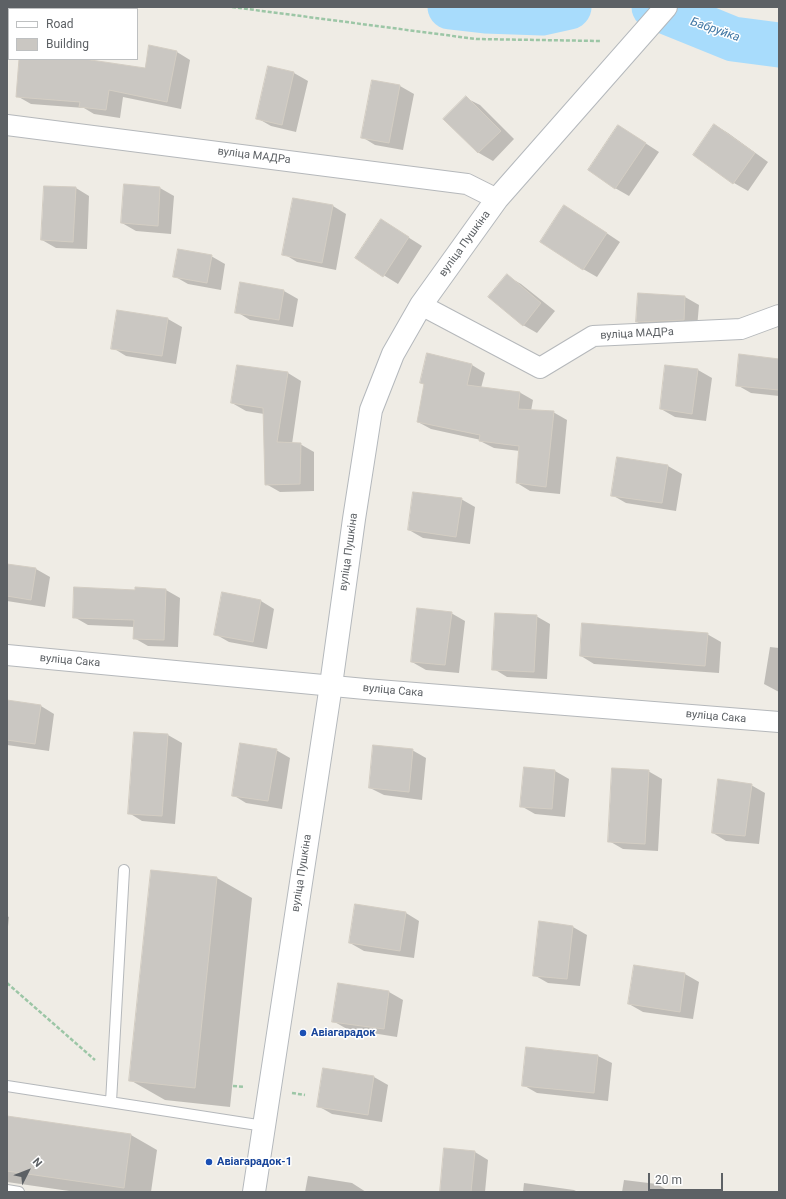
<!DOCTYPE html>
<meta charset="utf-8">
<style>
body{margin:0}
#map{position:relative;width:786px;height:1199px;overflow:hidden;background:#efece5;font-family:Roboto,sans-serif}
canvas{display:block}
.frame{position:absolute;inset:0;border:8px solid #5d6165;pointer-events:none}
.legend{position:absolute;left:8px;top:8px;width:130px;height:52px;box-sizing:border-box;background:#fff;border:1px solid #bec0c1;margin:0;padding:5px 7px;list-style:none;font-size:12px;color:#5d6165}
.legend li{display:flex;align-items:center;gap:8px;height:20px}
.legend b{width:20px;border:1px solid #bec0c1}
.north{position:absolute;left:8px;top:1151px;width:40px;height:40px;-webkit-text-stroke:3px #fff;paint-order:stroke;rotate:48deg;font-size:11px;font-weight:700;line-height:16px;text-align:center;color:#5d6165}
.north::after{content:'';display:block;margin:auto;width:14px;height:18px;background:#5d6165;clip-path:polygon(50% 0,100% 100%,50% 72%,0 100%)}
.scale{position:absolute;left:648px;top:1173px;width:75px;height:18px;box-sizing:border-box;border:2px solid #5d6165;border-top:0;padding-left:5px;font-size:12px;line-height:14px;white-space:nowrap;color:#5d6165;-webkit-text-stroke:3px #fff;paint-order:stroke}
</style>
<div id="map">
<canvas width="786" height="1199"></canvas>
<div class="frame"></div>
<ul class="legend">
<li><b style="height:5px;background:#fff"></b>Road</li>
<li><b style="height:11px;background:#cac7c2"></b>Building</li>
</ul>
<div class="north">N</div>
<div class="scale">20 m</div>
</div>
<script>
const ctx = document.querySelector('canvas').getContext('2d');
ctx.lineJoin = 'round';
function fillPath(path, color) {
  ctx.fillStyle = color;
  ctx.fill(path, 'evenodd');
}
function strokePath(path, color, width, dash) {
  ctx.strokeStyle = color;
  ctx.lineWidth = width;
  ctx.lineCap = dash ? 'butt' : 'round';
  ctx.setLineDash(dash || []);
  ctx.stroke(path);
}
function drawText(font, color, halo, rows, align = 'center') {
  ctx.font = font + ' Roboto,sans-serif';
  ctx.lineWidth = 3;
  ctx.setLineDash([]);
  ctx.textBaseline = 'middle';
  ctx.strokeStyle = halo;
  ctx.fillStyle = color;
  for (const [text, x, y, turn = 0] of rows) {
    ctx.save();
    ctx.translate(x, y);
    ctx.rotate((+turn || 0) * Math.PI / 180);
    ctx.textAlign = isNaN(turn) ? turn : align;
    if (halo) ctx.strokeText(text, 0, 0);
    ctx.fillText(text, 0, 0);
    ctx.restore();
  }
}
const shadow = new Path2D(`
 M177 52 190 60 181 109 123 97 120 118 94 114 84 108 31 104 17 96 20 59H77L146 69Z
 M269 67 294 73 308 81 296 132 271 126 257 118Z
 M373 81 400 86 414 94 403 150 375 145 362 137Z
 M466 98 480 105 514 139 493 161 479 153 445 119Z
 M715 125 728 133 768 162 748 191 734 183Z
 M619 126 659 152 629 196 615 188Z
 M125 185 160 188 174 196 171 234 136 231 122 223Z
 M76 188 89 196 87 249 56 248 42 240Z
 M333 206 346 214 336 270 297 262 284 254Z
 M578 214 620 242 597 277 583 269Z
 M381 220 422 246 398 284 356 258Z
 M211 256 225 264 221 290 188 284 174 276Z
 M507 276 521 284 555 311 537 333 523 325Z
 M241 284 284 291 298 299 293 327 250 320 237 312Z
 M639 294 685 297 699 305 697 328 651 330 637 322Z
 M118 311 168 319 182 327 176 364 126 356 113 348Z
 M779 360V396L751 393 737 385Z
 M472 365 485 373 481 388 519 392 533 400 531 411 553 412 567 420 560 494 530 491 517 483 520 451 494 448 480 441 481 440 431 429 418 422 425 385 421 383Z
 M698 370 712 378 706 421 675 417 661 409Z
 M288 373 301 381 292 444H300L314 452V491L280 492 266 484 264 414 246 411 232 403Z
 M668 466 682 474 676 511 626 503 612 495Z
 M461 499 475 507 470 544 423 538 409 530Z
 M7 565 36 569 50 577 45 607 7 601Z
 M166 590 180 598 178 647 148 646 134 638 135 627 88 625 74 617 136 591Z
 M261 601 274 609 267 649 229 642 215 634Z
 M451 613 465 621 459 673 426 670 412 662Z
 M536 616 550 624 547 679 507 677 494 669Z
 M707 634 721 642 719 673 594 664 581 656Z
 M770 647 779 648V692L764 684Z
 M7 701 41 706 54 714 49 751 7 745Z
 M168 735 182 743 175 824 142 821 129 813Z
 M276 750 290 758 282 809 246 803 233 795Z
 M412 750 426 758 422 800 384 795 370 788Z
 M525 768 555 771 569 779 565 817 535 814 521 806Z
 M648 771 662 779 658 851 623 849 609 841Z
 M751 785 765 793 759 844 726 841 713 833Z
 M152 871 217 878 252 898 230 1107 165 1100 130 1080Z
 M406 913 419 921 414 958 364 951 350 943Z
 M7 916 9 917 7 936Z
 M540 922 573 927 587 935 580 986 548 983 534 975Z
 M635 967 685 974 699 982 693 1019 643 1012 629 1004Z
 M389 992 403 1000 397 1037 347 1029 333 1021Z
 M598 1056 612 1063 608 1101 537 1093 523 1085Z
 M374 1077 388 1085 382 1122 332 1114 318 1106Z
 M7 1117 131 1135 157 1150 151 1192H76L7 1182Z
 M475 1152 488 1160 485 1192H441Z
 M308 1176 352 1183 366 1192H305Z
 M624 1180 657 1184 670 1192H622Z
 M524 1183 574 1190 578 1192H523Z`);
const river = new Path2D(`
 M12 7 28 9
 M450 7 485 11 542 13 569 7
 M654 7 733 39 779 45`);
const building = new Path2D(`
 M149 45 177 51 167 102 109 90 106 110 79 107 80 102 16 97 19 59H84L145 68Z
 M268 66 294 72 282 125 256 119Z
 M372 80 400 85 389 143 361 138Z
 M466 96 501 131 478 153 443 119Z
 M714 124 755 153 733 184 693 155Z
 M618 125 646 143 615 189 588 170Z
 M124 184 160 187 158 226 121 223Z
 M44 186 76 187 73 242 41 240Z
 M293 198 333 205 322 263 282 255Z
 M564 205 607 233 583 270 540 242Z
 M381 219 409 237 383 277 355 258Z
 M178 249 212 255 207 283 173 277Z
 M507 274 541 303 523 326 488 297Z
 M240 282 284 290 279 320 235 313Z
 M638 293 685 296 684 320 636 322Z
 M117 310 168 318 162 356 111 349Z
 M427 353 472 364 467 385 520 392 518 409 554 411 546 487 516 483 519 446 479 441 480 435 417 422 424 384 420 383Z
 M739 354 779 359V390L736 386Z
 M237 365 288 372 277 442 301 443 300 484 265 485 263 408 231 403Z
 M665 365 698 369 692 414 660 409Z
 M617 457 668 465 662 503 611 496Z
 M413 492 462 498 456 537 408 530Z
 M7 564 36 568 31 600 7 596Z
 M74 587 135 590V587L166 589 164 640 133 639 134 620 73 618Z
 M222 592 261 600 253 642 214 635Z
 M417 608 452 612 445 665 411 662Z
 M495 613 537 615 534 672 492 670Z
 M582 623 708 633 705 666 580 656Z
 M7 700 41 705 35 744 7 740Z
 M134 732 168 734 162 816 128 814Z
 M240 743 277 749 268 801 232 796Z
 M373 745 413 749 409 792 369 788Z
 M524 767 555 770 552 809 520 807Z
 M612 768 649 770 645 844 608 842Z
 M718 779 752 784 745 836 712 833Z
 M151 870 217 877 195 1088 129 1081Z
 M355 904 406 912 400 951 349 943Z
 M539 921 573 926 567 979 533 976Z
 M634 965 685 973 680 1012 628 1004Z
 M338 983 389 991 384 1029 332 1022Z
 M526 1047 598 1055 594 1093 522 1086Z
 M323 1068 374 1076 368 1115 317 1107Z
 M7 1116 131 1134 124 1188 7 1171Z
 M444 1148 475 1151 471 1192H440Z`);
const path = new Path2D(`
 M232 7 476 39 601 41
 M120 9 134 7
 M7 27H9
 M7 983 95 1060
 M233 1086 245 1087
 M292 1093 305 1095`);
const lane = new Path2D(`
 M7 1086 264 1126
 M111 1102 124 870
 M7 1190 19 1192`);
const street = new Path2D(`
 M7 125 467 184 497 199
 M421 305 540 368 593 336 741 329 779 315
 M7 655 365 689 779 722`);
const secondary = new Path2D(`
 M254 1192 331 685 354 519 371 410 393 354 421 305 497 199 666 7`);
const markers = [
 [303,1033,4,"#1a4fb4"],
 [209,1162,4,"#1a4fb4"]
];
const streetNames = [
 ["вуліца МАДРа",254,156,7],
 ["вуліца Пушкіна",465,244,-54],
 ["вуліца МАДРа",637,334,-3],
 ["вуліца Пушкіна",349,552,-82],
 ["вуліца Сака",70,661,5],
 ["вуліца Сака",393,691,5],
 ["вуліца Сака",716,717,5],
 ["вуліца Пушкіна",302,873,-81]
];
const transitNames = [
 ["Авіагарадок",311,1033],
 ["Авіагарадок-1",217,1162]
];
const waterNames = [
 ["Бабруйка",715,30,19]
];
fillPath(shadow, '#0003');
strokePath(river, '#a8dcfc', 45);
fillPath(building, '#cac7c2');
strokePath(building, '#d3cdc3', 1);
strokePath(lane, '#b5b8bb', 12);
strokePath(street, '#b5b8bb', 22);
strokePath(secondary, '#b4b8bc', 24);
strokePath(path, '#9cc6a6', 2.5, [4, 2]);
strokePath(lane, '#fff', 10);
strokePath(street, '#fff', 20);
strokePath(secondary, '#fff', 22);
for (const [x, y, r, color] of markers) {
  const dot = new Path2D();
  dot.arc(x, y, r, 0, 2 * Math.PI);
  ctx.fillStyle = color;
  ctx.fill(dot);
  strokePath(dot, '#fff', 1.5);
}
drawText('11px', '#5d6165', '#fff', streetNames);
drawText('bold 11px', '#164399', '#fff', transitNames, 'left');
drawText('italic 12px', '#4178a5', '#fff', waterNames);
</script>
